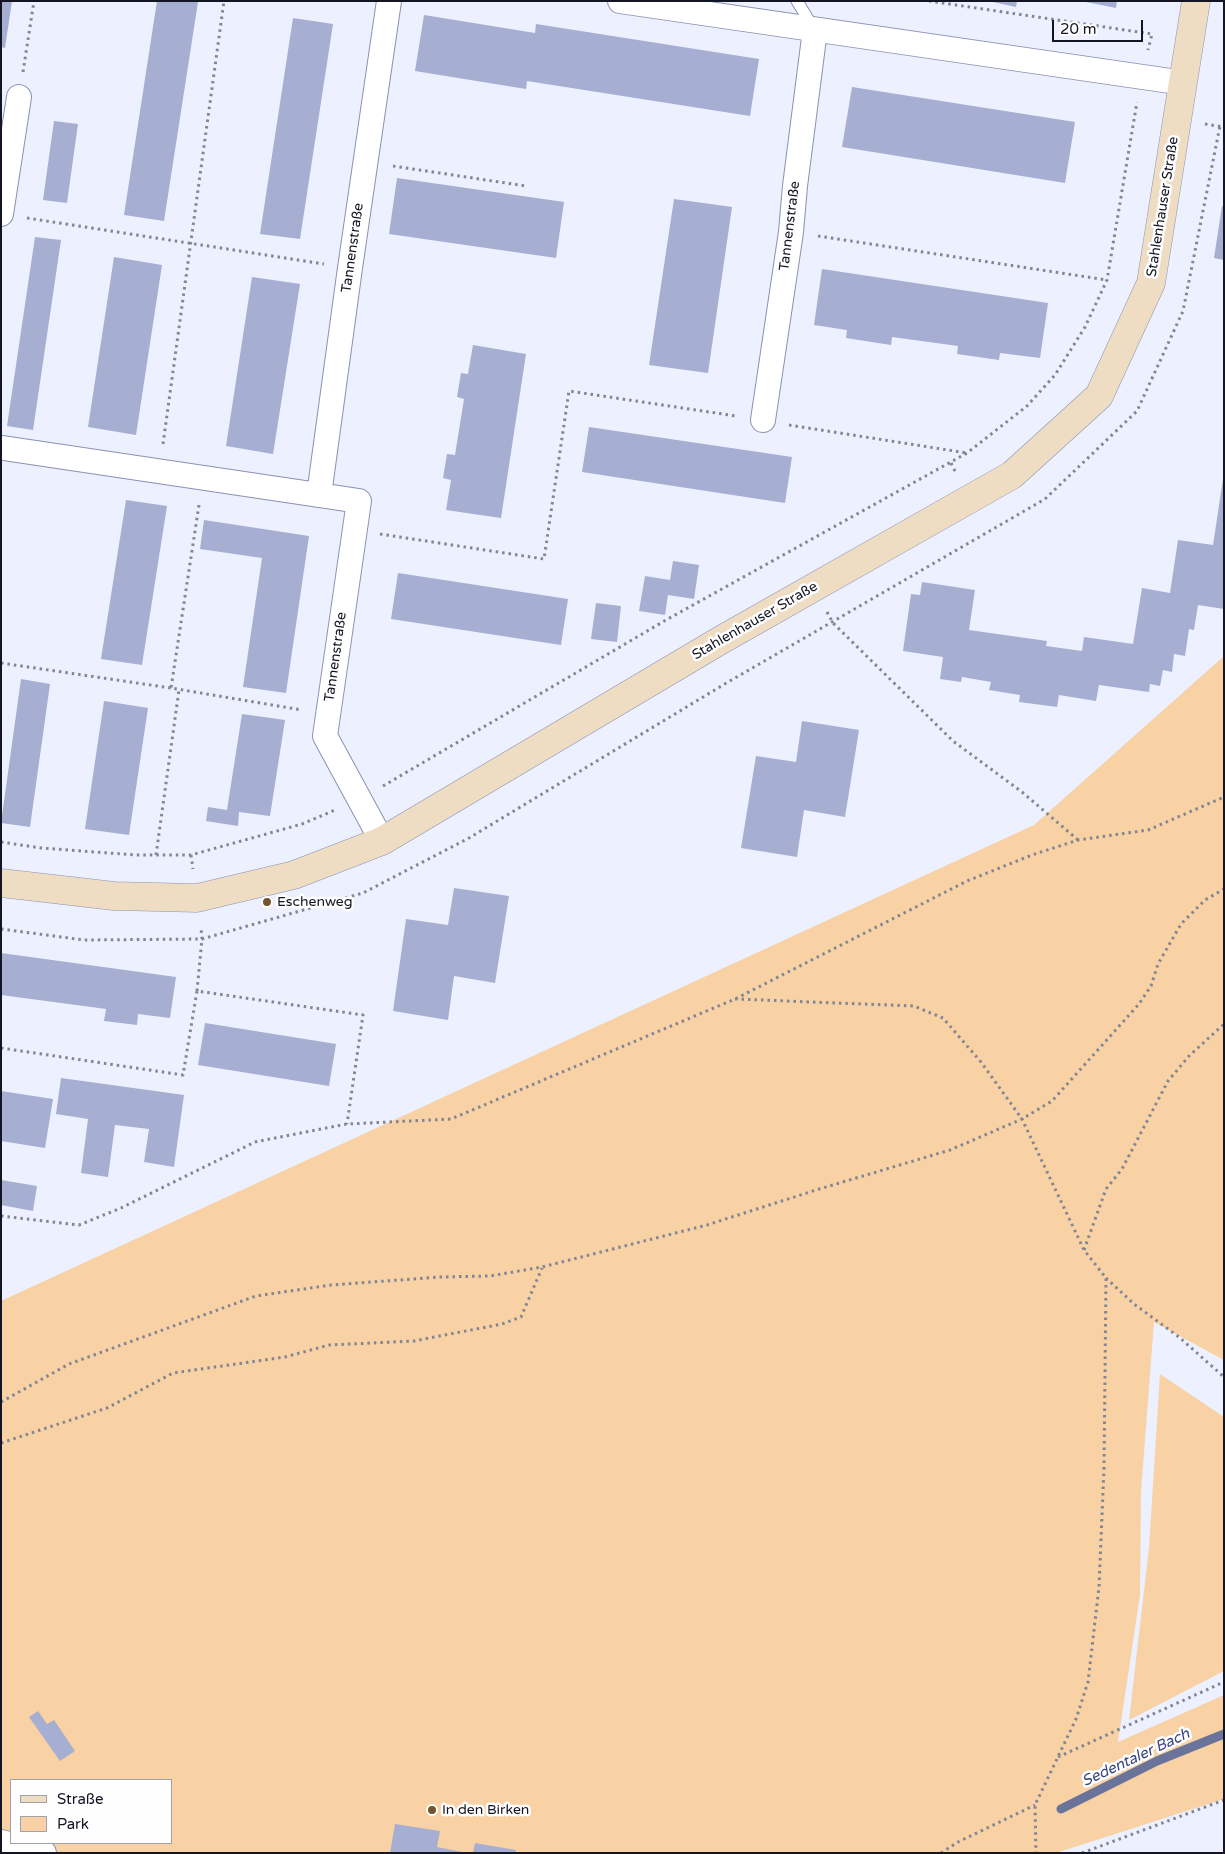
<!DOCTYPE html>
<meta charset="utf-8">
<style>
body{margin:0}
#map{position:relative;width:1225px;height:1854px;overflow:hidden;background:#ecf0ff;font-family:"Varela Round",sans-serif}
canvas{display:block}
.frame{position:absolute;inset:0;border:2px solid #131622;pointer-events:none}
.legend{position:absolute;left:10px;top:1779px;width:162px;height:65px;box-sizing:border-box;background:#fefefe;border:1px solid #a0a1a6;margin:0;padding:6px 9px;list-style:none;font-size:15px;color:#131622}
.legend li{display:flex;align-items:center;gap:10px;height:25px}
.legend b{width:25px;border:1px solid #a0a1a6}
.scale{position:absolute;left:1052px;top:20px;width:91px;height:22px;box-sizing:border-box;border:2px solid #131622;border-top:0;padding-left:6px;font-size:15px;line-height:18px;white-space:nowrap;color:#131622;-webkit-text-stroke:4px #fefefe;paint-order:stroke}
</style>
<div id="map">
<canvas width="1225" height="1854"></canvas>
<div class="frame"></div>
<ul class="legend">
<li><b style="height:6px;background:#eedcc3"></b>Straße</li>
<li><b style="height:14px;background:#f8d2a4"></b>Park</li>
</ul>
<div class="scale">20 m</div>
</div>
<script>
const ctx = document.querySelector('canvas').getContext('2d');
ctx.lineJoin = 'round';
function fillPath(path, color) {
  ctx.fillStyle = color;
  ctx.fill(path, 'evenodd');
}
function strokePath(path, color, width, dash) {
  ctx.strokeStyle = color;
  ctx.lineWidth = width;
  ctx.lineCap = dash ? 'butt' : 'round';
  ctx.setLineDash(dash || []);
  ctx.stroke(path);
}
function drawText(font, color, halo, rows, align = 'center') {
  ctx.font = font + ' "Varela Round",sans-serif';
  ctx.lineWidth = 5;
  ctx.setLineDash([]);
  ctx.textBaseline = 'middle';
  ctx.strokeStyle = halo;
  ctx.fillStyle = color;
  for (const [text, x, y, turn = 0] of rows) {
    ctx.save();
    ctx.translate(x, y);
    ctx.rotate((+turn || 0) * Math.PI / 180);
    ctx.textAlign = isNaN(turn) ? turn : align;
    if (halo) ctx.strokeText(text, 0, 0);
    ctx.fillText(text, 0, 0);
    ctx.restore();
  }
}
const green = new Path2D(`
 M1224 656V1360L1154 1322 1141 1492 1140 1595 1118 1742 1224 1695V1799L1056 1853H1V1301L1034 825ZM11 1780H171V1843H11Z
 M1160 1374 1224 1417V1671L1129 1720 1149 1548Z`);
const stream = new Path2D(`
 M1061 1809 1157 1761 1224 1734`);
const building = new Path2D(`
 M1 1H12L5 48 1 47Z
 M157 1 198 2 164 221 124 215Z
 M988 1H1017L1016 7Z
 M1081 1H1117L1116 8Z
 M424 15 535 33 536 24 759 59 750 116 527 81 526 89 415 71Z
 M293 18 333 24 300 239 260 234Z
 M852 87 1075 122 1065 183 842 147Z
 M54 121 78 124 67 203 43 200Z
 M397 178 564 202 556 258 389 234Z
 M674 199 732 207 708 373 649 365Z
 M1222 206 1224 207V260L1214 258Z
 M35 237 61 240 33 430 7 426Z
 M114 257 162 265 136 435 88 427Z
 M822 269 1048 303 1040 358 1000 353 999 360 957 354 958 346 892 337 891 345 846 338 847 330 814 325Z
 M252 277 300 284 273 454 226 446Z
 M473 345 526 354 501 518 446 510 451 480 443 478 447 454 455 455 464 399 457 397 461 373 468 374Z
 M589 427 792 457 785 503 582 472Z
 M1223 479 1224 609 1198 605 1194 630 1189 629 1185 656 1174 654 1172 672 1163 670 1160 686 1150 684 1149 692 1099 685 1096 701 1059 695 1057 707 1019 702 1020 695 989 690 991 682 962 677 961 682 940 679 943 657 903 651 911 594 920 595 922 582 975 590 969 630 1047 641 1046 646 1082 651 1084 637 1133 644 1142 588 1170 593 1178 540 1213 545Z
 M126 500 167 506 142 665 101 659Z
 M204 520 309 536 286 693 243 687 262 558 200 549Z
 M673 561 699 565 694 599 668 595 665 615 639 611 645 576 670 580Z
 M398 573 568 599 561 645 391 619Z
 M596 603 621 606 617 642 591 639Z
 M21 679 50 684 30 827 1 823Z
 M104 701 148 708 129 835 85 829Z
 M242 714 285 720 270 816 239 812 238 826 206 821 208 807 227 810Z
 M802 721 859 730 845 817 804 810 797 857 741 848 756 756 796 762Z
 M454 888 509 896 495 983 454 976 448 1020 393 1011 406 919 448 925Z
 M1 953 176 977 170 1018 138 1014 137 1025 104 1021 106 1009 1 995Z
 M205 1023 336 1044 329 1086 198 1065Z
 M61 1078 184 1095 174 1167 144 1162 149 1129 115 1125 108 1177 81 1173 88 1119 56 1114Z
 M1 1091 53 1099 45 1148 1 1141Z
 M1 1180 37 1186 33 1211 1 1205Z
 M38 1711 47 1724 54 1720 75 1751 60 1761 29 1717Z
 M395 1824 440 1831 437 1847 467 1853H390Z
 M475 1843 516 1850 515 1853H473Z`);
const path = new Path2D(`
 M929 1 1152 34 1148 50
 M23 72 34 1
 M1205 124 1224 127
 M393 166 526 186
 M27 218 324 264
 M818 236 1107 280
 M789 425 967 453
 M163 444 224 1
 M951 463 956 473
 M199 505 171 688 302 710
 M380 534 544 559 569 391 736 416
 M827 612 833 623 953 741 1022 792 1078 840
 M1 663 171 688
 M383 786 666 620 967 453 1027 406 1055 375 1085 327 1107 280 1137 102
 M1 842 41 848 136 855H191L302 824 335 810
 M156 855 179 690
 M191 855 193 869
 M1 929 84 940 202 939 363 893 469 838 723 685 1045 499 1137 411 1183 311 1220 126
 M197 991 202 939 201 928
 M735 999 914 1006 943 1018 981 1062 1022 1119 1084 1250 1106 1278 1104 1468 1099 1587 1088 1682 1076 1719 1035 1805 1036 1853
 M1 1048 183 1075 197 991 363 1015 347 1124
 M1 1216 79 1225 121 1208 255 1142 347 1124 451 1119 735 999 967 881 1032 855 1078 840 1148 830 1224 797
 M1084 1250 1106 1189 1122 1169 1168 1081 1189 1056 1224 1024
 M1106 1278 1134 1304 1179 1337 1224 1377
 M1 1402 69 1364 256 1296 331 1285 440 1277 490 1276 542 1267 707 1225 816 1190 950 1150 1022 1119 1052 1101 1139 1004 1151 986 1158 964 1181 924 1205 900 1224 889
 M1 1443 107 1408 173 1373 285 1357 329 1345 414 1341 502 1324 521 1317 542 1268
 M1058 1757 1224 1682
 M941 1853 958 1842 1035 1805
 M1082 1853 1224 1800`);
const lane = new Path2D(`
 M797 1 814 29`);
const street = new Path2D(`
 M620 1 1184 83
 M1 214 19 97
 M763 420 791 232 795 186 815 30
 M3 448 359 501 325 736 382 841
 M319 495 350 268 389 1
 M1 1842 44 1853`);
const secondary = new Path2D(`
 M1 883 114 896 197 898 294 875 382 841 721 640 1012 475 1099 396 1151 283 1196 1`);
const markers = [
 [267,902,5,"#74542a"],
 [432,1810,5,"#74542a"]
];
const streetNames = [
 ["Stahlenhauser Straße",1163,207,-81],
 ["Tannenstraße",790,226,-83],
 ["Tannenstraße",353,248,-82],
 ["Stahlenhauser Straße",755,621,-30],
 ["Tannenstraße",336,657,-82]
];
const poiNames = [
 ["Eschenweg",277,902],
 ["In den Birken",442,1810]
];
const waterNames = [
 ["Sedentaler Bach",1136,1758,-25]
];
fillPath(green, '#f8d2a4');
strokePath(stream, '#6a749a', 9);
fillPath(building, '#a6afd1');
strokePath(lane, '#8a92b3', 13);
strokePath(street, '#8a92b3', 26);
strokePath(secondary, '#8a92b3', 29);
strokePath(path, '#828593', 3, [2.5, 4]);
strokePath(lane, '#fff', 11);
strokePath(street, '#fff', 24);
strokePath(secondary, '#eedcc3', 28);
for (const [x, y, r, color] of markers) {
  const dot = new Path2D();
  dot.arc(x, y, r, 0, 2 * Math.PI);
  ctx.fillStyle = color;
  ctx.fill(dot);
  strokePath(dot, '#fefefe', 2);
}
drawText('14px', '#131622', '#fefefe', streetNames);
drawText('14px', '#131622', '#fefefe', poiNames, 'left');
drawText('italic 15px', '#384382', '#fefefe', waterNames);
</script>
